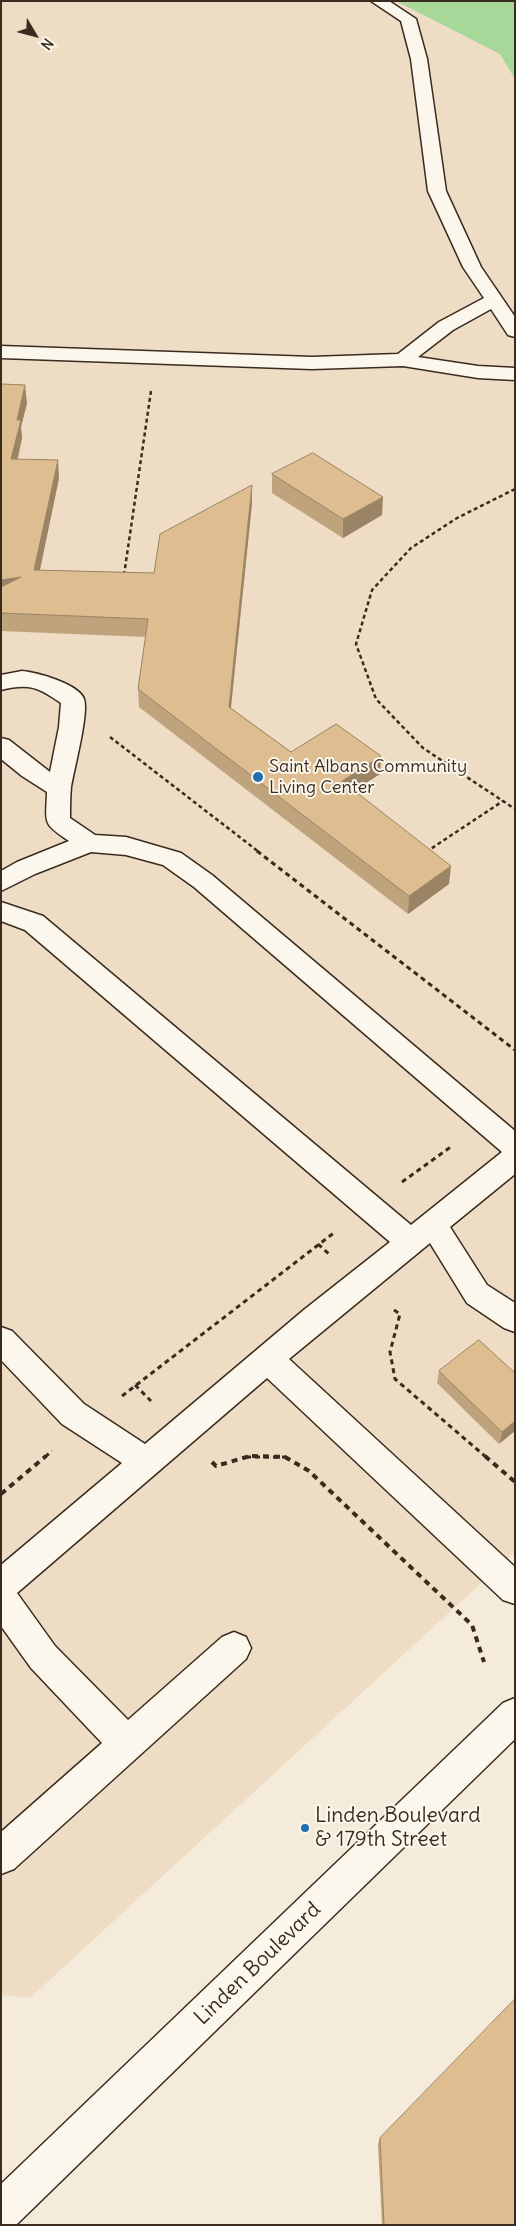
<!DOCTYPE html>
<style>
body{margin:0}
#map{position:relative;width:516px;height:2226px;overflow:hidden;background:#f5ebda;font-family:Delius,sans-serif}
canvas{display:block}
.frame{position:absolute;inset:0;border:2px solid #3b2a1e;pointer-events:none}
.north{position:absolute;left:10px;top:10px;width:50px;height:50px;-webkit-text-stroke:4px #fbf7ec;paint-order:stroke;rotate:127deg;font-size:14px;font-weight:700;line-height:20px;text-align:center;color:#3b2a1e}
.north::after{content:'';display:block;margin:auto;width:18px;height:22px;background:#3b2a1e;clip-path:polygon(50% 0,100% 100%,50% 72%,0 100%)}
</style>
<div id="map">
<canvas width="516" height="2226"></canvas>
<div class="frame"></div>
<div class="north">N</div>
</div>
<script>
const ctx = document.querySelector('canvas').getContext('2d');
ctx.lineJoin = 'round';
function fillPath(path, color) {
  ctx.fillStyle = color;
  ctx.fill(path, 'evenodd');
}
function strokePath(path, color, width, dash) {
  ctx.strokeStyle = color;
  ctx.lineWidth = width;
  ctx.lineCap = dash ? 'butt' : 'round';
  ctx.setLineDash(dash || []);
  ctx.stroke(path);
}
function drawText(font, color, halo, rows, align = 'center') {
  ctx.font = font + ' Delius,sans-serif';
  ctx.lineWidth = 4;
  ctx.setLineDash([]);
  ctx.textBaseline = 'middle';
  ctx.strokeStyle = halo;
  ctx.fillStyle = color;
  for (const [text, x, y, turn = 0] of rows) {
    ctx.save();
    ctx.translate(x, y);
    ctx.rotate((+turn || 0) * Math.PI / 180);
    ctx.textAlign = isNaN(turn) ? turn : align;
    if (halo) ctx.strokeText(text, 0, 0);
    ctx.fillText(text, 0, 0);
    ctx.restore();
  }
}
const built = new Path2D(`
 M1 1H515V1552L30 1998 1 1995Z`);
const green = new Path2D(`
 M396 1H515V79L500 54Z`);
const pathFar2 = new Path2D(`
 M515 489 457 518 411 548 372 590 356 644 376 699 423 748 515 809
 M124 575 151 391
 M110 737 259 852
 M426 852 503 801`);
const pathFar1 = new Path2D(`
 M257 851 515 1050
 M426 852 428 851
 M402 1182 452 1146
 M318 1244 329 1254
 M394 1310 400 1314 390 1352 395 1379 486 1457
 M135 1385 151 1401
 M122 1396 335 1232
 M45 1457 52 1451
 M246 1457H286`);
const path = new Path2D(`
 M252 1456 285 1457 309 1471 472 1625 484 1662
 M485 1456 515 1482
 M212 1462 216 1466 250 1456
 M1 1494 46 1456`);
const service = new Path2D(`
 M371 1H389L416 19 427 59 446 191 481 267 515 317V337L508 335 491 309 453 330 418 357 478 366 515 368V380L478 378 403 366 312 369 1 358V346L312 357 398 354 439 322 484 298 463 267 428 191 411 59 401 21Z
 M22 671C36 672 79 684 84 699 89 713 74 769 71 787 70 797 70 808 70 818L95 835 126 837 181 853 212 875 515 1131V1174L450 1227 487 1285 515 1303V1332L504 1328 467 1303 430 1243 289 1359 515 1567V1604L503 1600 267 1378 17 1593 55 1646 128 1720 222 1637 234 1632 246 1637 251 1648 246 1659 14 1869 1 1874V1832L102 1743 31 1668 1 1626V1565L122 1463 62 1424 1 1360V1327L12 1331 84 1404 145 1444 305 1309 390 1242 25 930 1 921V902L43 916 411 1225 502 1152 194 887 163 865 126 855 91 852 35 874 1 891V871L17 862 69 841C42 823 46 824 47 792L22 776 1 759V738L9 740 50 772 59 727 61 703C38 687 29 683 1 690V675Z`);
const secondary = new Path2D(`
 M515 1698V1739L16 2225H1V2184L503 1703Z`);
const wall = new Path2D(`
 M1 384 27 403 21 427 22 438 18 459 59 478 40 570 154 573 252 485V503L231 708 291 752 381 756 380 774 354 790 449 884 408 914 139 707 138 689 146 637 1 631Z
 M272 474 382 515 343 538 272 493Z
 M439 1371 515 1373 499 1444 437 1383Z
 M380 2138 515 2225H382L378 2144Z`);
const shadedWall = new Path2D(`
 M25 385 27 403 21 427 22 438 13 477 11 459 17 420Z
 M58 460 59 478 36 588 34 570Z
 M252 485V503L229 725V707Z
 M383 497 382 515 343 538V519Z
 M21 577 1 599V580Z
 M381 756 380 774 341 799 342 781Z
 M451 866 449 884 408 914 409 896Z
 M515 1421V1431L499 1444 502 1432Z`);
const building = new Path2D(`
 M1 384 25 385 17 420H21L11 459 58 460 34 570 154 573 160 534 252 485 229 707 291 752 336 724 381 756 342 781 451 866 409 896 138 689 148 619 1 613V587L21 577 1 580Z
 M313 453 383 497 343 519 272 474Z
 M479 1340 515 1373V1421L502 1432 439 1371Z
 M515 1999V2225H384L380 2138Z`);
const markers = [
 [258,777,6,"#1f6fb2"],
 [305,1828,5,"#1f6fb2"]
];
const poiNames = [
 ["Saint Albans Community",269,767],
 ["Living Center",269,788]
];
const nearPoinames = [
 ["Linden Boulevard",315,1816],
 ["& 179th Street",315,1840]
];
const nearStreetnames = [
 ["Linden Boulevard",258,1964,-44]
];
fillPath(built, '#eeddc4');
fillPath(green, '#a7d899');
strokePath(service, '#3b2a1e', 3);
strokePath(secondary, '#3b2a1e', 3);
strokePath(pathFar2, '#3b2a1e', 2.5, [4, 3]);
strokePath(pathFar1, '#3b2a1e', 3, [5, 4]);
strokePath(path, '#3b2a1e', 4, [6, 5]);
fillPath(service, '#fbf7ec');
fillPath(secondary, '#fbf7ec');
fillPath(wall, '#bfa37c');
fillPath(shadedWall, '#9b8465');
fillPath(building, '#debd90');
strokePath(building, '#9b8465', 1);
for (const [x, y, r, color] of markers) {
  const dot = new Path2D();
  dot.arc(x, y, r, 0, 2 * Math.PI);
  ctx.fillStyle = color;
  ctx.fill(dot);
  strokePath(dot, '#fbf7ec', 2);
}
drawText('18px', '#3b2a1e', '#fbf7ec', poiNames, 'left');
drawText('21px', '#3b2a1e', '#fbf7ec', nearPoinames, 'left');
drawText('21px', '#3b2a1e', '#fbf7ec', nearStreetnames);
</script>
